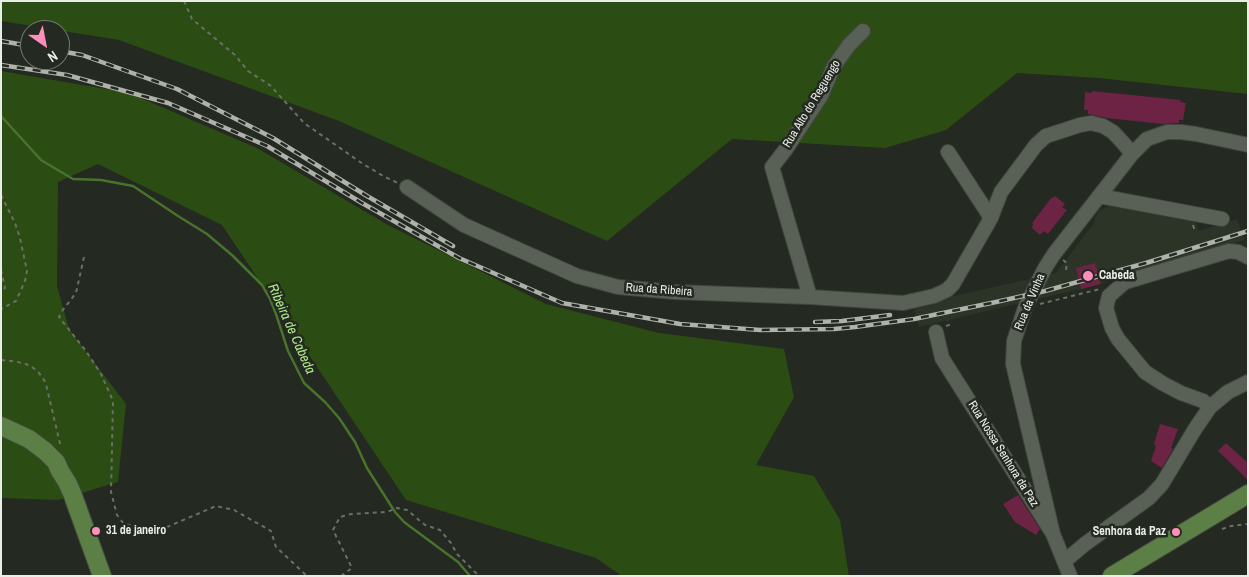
<!DOCTYPE html>
<style>
body{margin:0}
#map{position:relative;width:1249px;height:577px;overflow:hidden;background:#242921;font-family:"Archivo Narrow",sans-serif}
canvas{display:block}
.frame{position:absolute;inset:0;border:2px solid #eaeee8;pointer-events:none}
.north{position:absolute;left:20px;top:20px;width:50px;height:50px;box-sizing:border-box;background:#242921;border:1px solid #737871;border-radius:50%;rotate:147deg;font-size:14px;font-weight:700;line-height:20px;text-align:center;color:#eaeee8}
.north::after{content:'';display:block;margin:auto;width:18px;height:22px;background:#ff8eba;clip-path:polygon(50% 0,100% 100%,50% 72%,0 100%)}
</style>
<div id="map">
<canvas width="1249" height="577"></canvas>
<div class="frame"></div>
<div class="north">N</div>
</div>
<script>
const ctx = document.querySelector('canvas').getContext('2d');
ctx.lineJoin = 'round';
function fillPath(path, color) {
  ctx.fillStyle = color;
  ctx.fill(path, 'evenodd');
}
function strokePath(path, color, width, dash) {
  ctx.strokeStyle = color;
  ctx.lineWidth = width;
  ctx.lineCap = dash ? 'butt' : 'round';
  ctx.setLineDash(dash || []);
  ctx.stroke(path);
}
function drawText(font, color, halo, rows, align = 'center') {
  ctx.font = font + ' "Archivo Narrow",sans-serif';
  ctx.lineWidth = 5;
  ctx.setLineDash([]);
  ctx.textBaseline = 'middle';
  ctx.strokeStyle = halo;
  ctx.fillStyle = color;
  for (const [text, x, y, turn = 0] of rows) {
    ctx.save();
    ctx.translate(x, y);
    ctx.rotate((+turn || 0) * Math.PI / 180);
    ctx.textAlign = isNaN(turn) ? turn : align;
    if (halo) ctx.strokeText(text, 0, 0);
    ctx.fillText(text, 0, 0);
    ctx.restore();
  }
}
const built = new Path2D(`
 M1111 206 1194 219 1199 231 1237 219 1245 240 1138 273 1081 289 919 327 914 309 932 305 954 296 1056 273 1094 223 1095 218 1098 212 1104 208Z`);
const green = new Path2D(`
 M1 1H1248V94L1099 78 1017 73 946 130 885 148 732 139 607 241 339 121 119 40 1 21Z
 M1 71 129 93 257 148 388 225 546 304 659 333 784 349 794 397 756 465 814 476 840 520 849 576H622L596 558 406 500 222 225 98 164 58 182 57 286 69 329 126 404 118 482 58 500 1 498Z`);
const stream = new Path2D(`
 M1 116 41 160 73 179 101 180 133 186 178 216 207 234 233 256 262 285 270 299 276 314 288 351 304 383 325 402 339 418 355 442 367 468 395 512 404 522 458 562 470 576`);
const building = new Path2D(`
 M1092 91 1181 100 1180 102 1186 103 1183 120H1179V123L1162 124 1107 118 1088 114V110H1084L1085 92 1092 93Z
 M1055 196 1065 204 1062 207 1067 210 1048 234 1044 231 1040 235 1032 228 1033 224 1032 223 1052 197 1053 198Z
 M1095 263 1101 284 1081 289 1076 268Z
 M1160 424 1178 429 1171 448 1173 449 1162 468 1151 461 1156 446 1154 444Z
 M1226 443 1248 463V480L1218 451Z
 M1018 495 1040 529 1036 535 1015 522 1003 504Z`);
const path = new Path2D(`
 M184 1 192 19 235 55 248 71 271 86 304 123 363 164 385 177 398 183
 M1 195 15 223 20 238 27 271 25 281 16 301 1 309
 M1193 225 1195 232
 M84 257 76 293 62 311 59 317 86 351 101 374 113 401 111 492 117 515 124 524 145 528 167 527 216 506 234 510 271 531 276 547 307 576
 M1063 260 1067 263 1066 270
 M1 270 5 288 1 293
 M1040 304 1100 289
 M946 326 949 325 948 320
 M1 360C22 362 36 363 46 384L61 448
 M1248 514V517
 M1222 529 1231 526 1248 524
 M341 576 352 568 333 530 340 517 351 514 387 512 397 508 407 510 425 525 440 530 451 543 457 554 479 576`);
const minor = new Path2D(`
 M948 152 991 218
 M407 187 464 225 577 276 618 287 675 292 810 297 903 303 934 296 947 290 953 284 991 218 1001 192 1036 145 1046 136 1080 125 1091 123 1103 126 1113 132 1125 145 1132 154 1147 139 1167 132H1181L1196 134 1248 145
 M1099 196 1222 219
 M810 297 772 167 786 149 821 96 834 66 849 45 863 31
 M936 332 942 358 1053 534 1070 576
 M1210 407 1203 401 1181 393 1162 383 1145 372 1118 339 1112 328 1106 308 1109 296 1125 282 1229 251 1238 252 1248 257
 M1053 534 1013 364 1014 341 1025 308 1045 268 1054 254 1132 154
 M1065 561 1085 544 1149 498 1162 484 1195 429 1210 407 1228 392 1248 382`);
const major = new Path2D(`
 M1 426 29 439 45 451 56 462 60 471 67 482 72 493 102 576
 M1112 576 1248 494`);
const rail = new Path2D(`
 M1 41 30 46
 M60 51 82 55 177 89 273 138 367 196 453 246
 M1 65 67 75 168 103 267 146 362 203 459 258 562 303 680 324 760 330 834 329 855 327 914 319 996 302 1045 291 1146 263 1248 231
 M815 322 842 321 890 315`);
const markers = [
 [1088,276,6,"#ff8eba"],
 [96,531,5,"#ff8eba"],
 [1176,532,5,"#ff8eba"]
];
const streetNames = [
 ["Rua Alto do Reguengo",812,104,-59],
 ["Rua da Ribeira",659,290,4],
 ["Rua da Vinha",1030,302,-67],
 ["Rua Nossa Senhora da Paz",1003,454,58]
];
const poiNames = [
 ["Cabeda",1099,276],
 ["31 de janeiro",106,531],
 ["Senhora da Paz",1166,532,"right"]
];
const waterNames = [
 ["Ribeira de Cabeda",291,329,66]
];
fillPath(built, '#2b3426');
fillPath(green, '#2b4d13');
strokePath(stream, '#48732d', 2.5);
fillPath(building, '#6d2344');
strokePath(minor, '#42473f', 16);
strokePath(major, '#42473f', 20);
strokePath(path, '#6b6f68', 2, [4, 4]);
strokePath(minor, '#596056', 14);
strokePath(major, '#5c7f46', 18);
strokePath(rail, '#aeb2ab', 4.5);
strokePath(rail, '#242921', 2.5, [8]);
for (const [x, y, r, color] of markers) {
  const dot = new Path2D();
  dot.arc(x, y, r, 0, 2 * Math.PI);
  ctx.fillStyle = color;
  ctx.fill(dot);
  strokePath(dot, '#242921', 2);
}
drawText('12px', '#eaeee8', '#242921', streetNames);
drawText('bold 12px', '#eaeee8', '#242921', poiNames, 'left');
drawText('italic 14px', '#abe988', '#242921', waterNames);
</script>
